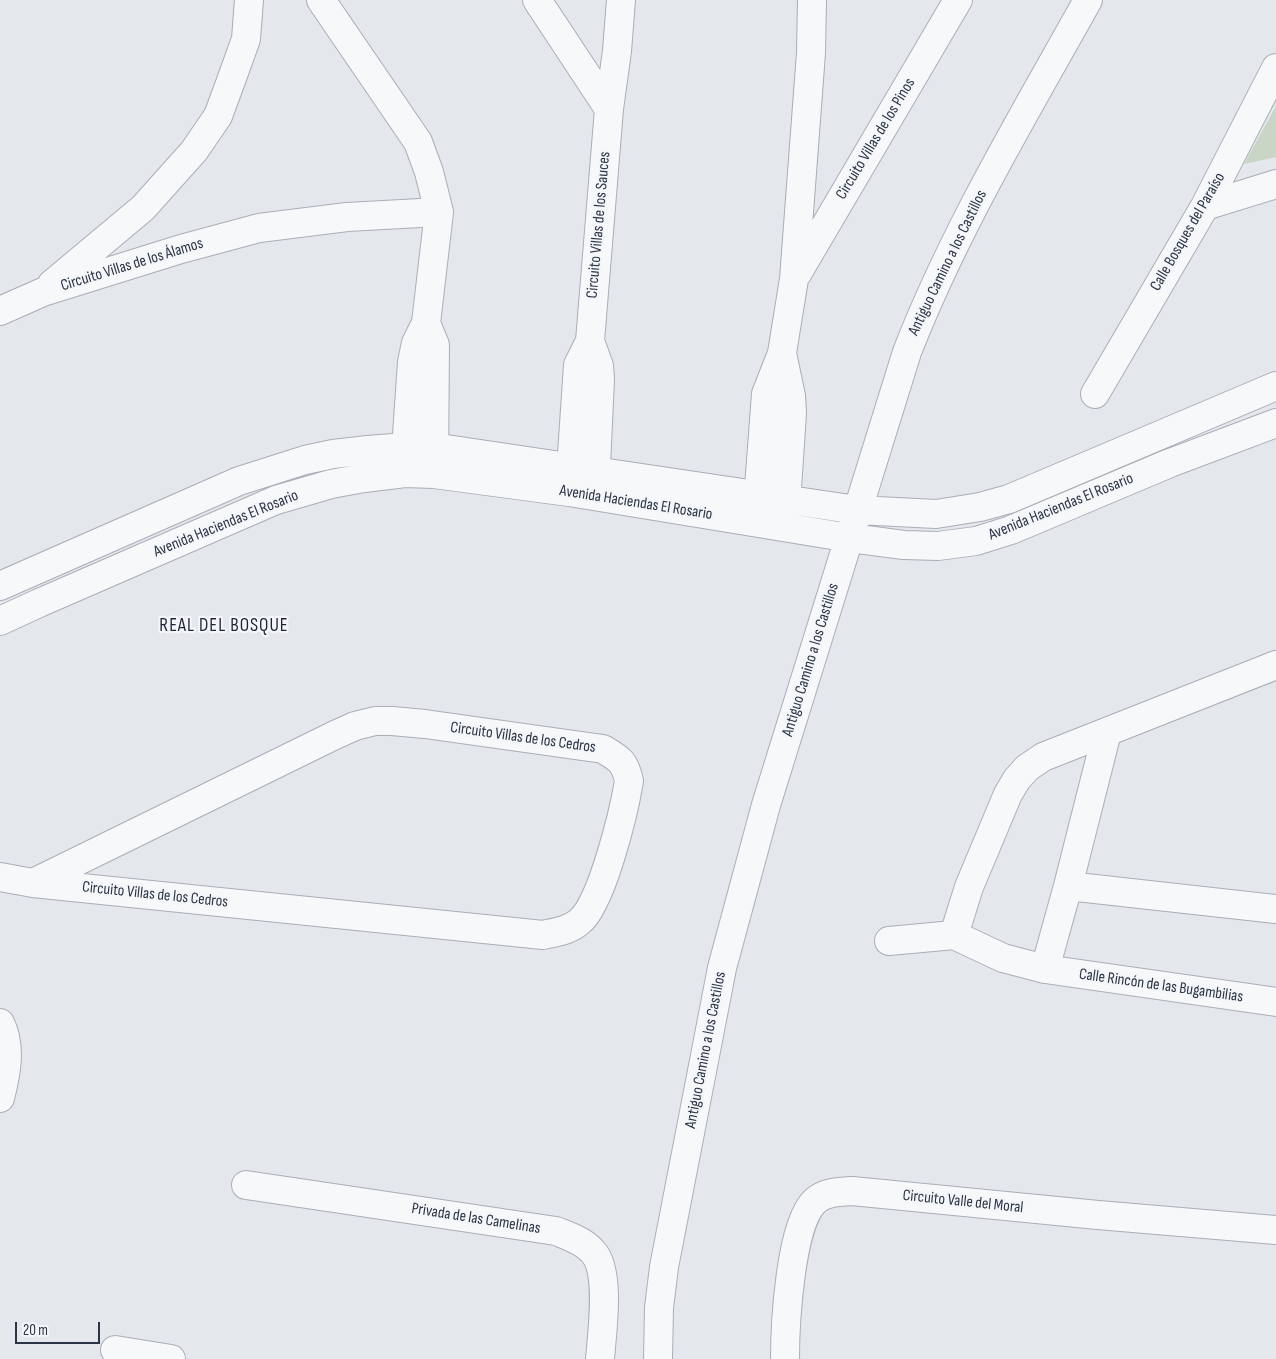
<!DOCTYPE html>
<meta charset="utf-8">
<style>
body{margin:0}
#map{position:relative;width:1276px;height:1359px;overflow:hidden;background:#e4e7ec;font-family:"Sofia Sans Condensed",sans-serif}
canvas{display:block}
.scale{position:absolute;left:15px;top:1322px;width:85px;height:22px;box-sizing:border-box;border:2px solid #2b3445;border-top:0;padding-left:6px;font-size:15px;line-height:18px;white-space:nowrap;color:#2b3445;-webkit-text-stroke:4px #f4f6f9;paint-order:stroke}
</style>
<div id="map">
<canvas width="1276" height="1359"></canvas>
<div class="scale">20 m</div>
</div>
<script>
const ctx = document.querySelector('canvas').getContext('2d');
ctx.lineJoin = 'round';
function fillPath(path, color) {
  ctx.fillStyle = color;
  ctx.fill(path, 'evenodd');
}
function strokePath(path, color, width, dash) {
  ctx.strokeStyle = color;
  ctx.lineWidth = width;
  ctx.lineCap = dash ? 'butt' : 'round';
  ctx.setLineDash(dash || []);
  ctx.stroke(path);
}
function drawText(font, color, halo, rows, align = 'center') {
  ctx.font = font + ' "Sofia Sans Condensed",sans-serif';
  ctx.lineWidth = 4.5;
  ctx.setLineDash([]);
  ctx.textBaseline = 'middle';
  ctx.strokeStyle = halo;
  ctx.fillStyle = color;
  for (const [text, x, y, turn = 0] of rows) {
    ctx.save();
    ctx.translate(x, y);
    ctx.rotate((+turn || 0) * Math.PI / 180);
    ctx.textAlign = isNaN(turn) ? turn : align;
    if (halo) ctx.strokeText(text, 0, 0);
    ctx.fillText(text, 0, 0);
    ctx.restore();
  }
}
const green = new Path2D(`
 M1276 106V157L1244 164Z`);
const minor = new Path2D(`
 M321 0 418 142 429 172 439 212 426 323 416 343 412 362 405 464
 M537 0 609 109
 M1205 206 1276 184
 M797 274 958 0
 M52 284 143 208 194 151 218 116 232 78 246 39 249 0
 M0 311 43 292 181 249 259 228 347 217 439 212
 M426 323 435 345 434 465
 M590 341 599 366 600 379 595 488
 M782 353 791 396 792 413 785 518
 M1095 394 1205 206 1276 68
 M570 484 578 365 590 341 609 109 617 51 621 0
 M757 514 766 394 782 353 794 279 811 53 812 0
 M0 586 239 481 305 460 333 454 368 450 406 447H433L857 510 936 514 980 507 1009 499 1276 386
 M0 621 39 603 276 500 331 484 364 478 405 473 434 474 569 492 850 538 904 545 938 546 976 541 1011 530 1170 463 1276 423
 M0 877 33 883 543 935C556 932 568 931 579 922 602 904 624 811 629 781 625 762 620 759 603 749L425 724 392 721H375L355 726 335 735 33 883
 M1068 886 1276 909
 M954 935 969 887 1008 794 1017 779 1027 768 1043 757 1276 665
 M954 935 1003 958 1045 969 1276 1002
 M889 941 954 935
 M1045 969 1068 886 1107 732
 M0 1023C12 1046 6 1075 0 1098
 M246 1185 556 1231C568 1236 584 1241 593 1252 611 1271 602 1333 600 1359
 M115 1350 171 1359
 M658 1359 659 1308 664 1267 722 968 766 805 907 352C955 229 1024 115 1088 0
 M785 1359C785 1325 790 1224 815 1201 825 1192 839 1192 852 1191L1098 1215 1276 1230`);
const streetNames = [
 ["Circuito Villas de los Pinos",876,139,-59],
 ["Circuito Villas de los Sauces",599,225,-85],
 ["Calle Bosques del Paraíso",1188,232,-60],
 ["Antiguo Camino a los Castillos",948,263,-64],
 ["Circuito Villas de los Álamos",132,265,-17],
 ["Avenida Haciendas El Rosario",636,503,9],
 ["Avenida Haciendas El Rosario",1061,507,-22],
 ["Avenida Haciendas El Rosario",226,524,-22],
 ["Antiguo Camino a los Castillos",811,660,-73],
 ["Circuito Villas de los Cedros",523,738,8],
 ["Circuito Villas de los Cedros",155,895,6],
 ["Calle Rincón de las Bugambilias",1161,986,8],
 ["Antiguo Camino a los Castillos",706,1050,-79],
 ["Circuito Valle del Moral",963,1202,6],
 ["Privada de las Camelinas",476,1219,9]
];
const quarterNames = [
 ["REAL DEL BOSQUE",224,626]
];
fillPath(green, '#c9d6c5');
strokePath(minor, '#a9aeb7', 30);
strokePath(minor, '#f7f8fa', 28);
drawText('16px', '#2b3445', '#f4f6f9', streetNames);
ctx.letterSpacing = '1px';
drawText('19px', '#1d2536', '#f4f6f9', quarterNames);
ctx.letterSpacing = '0px';
</script>
